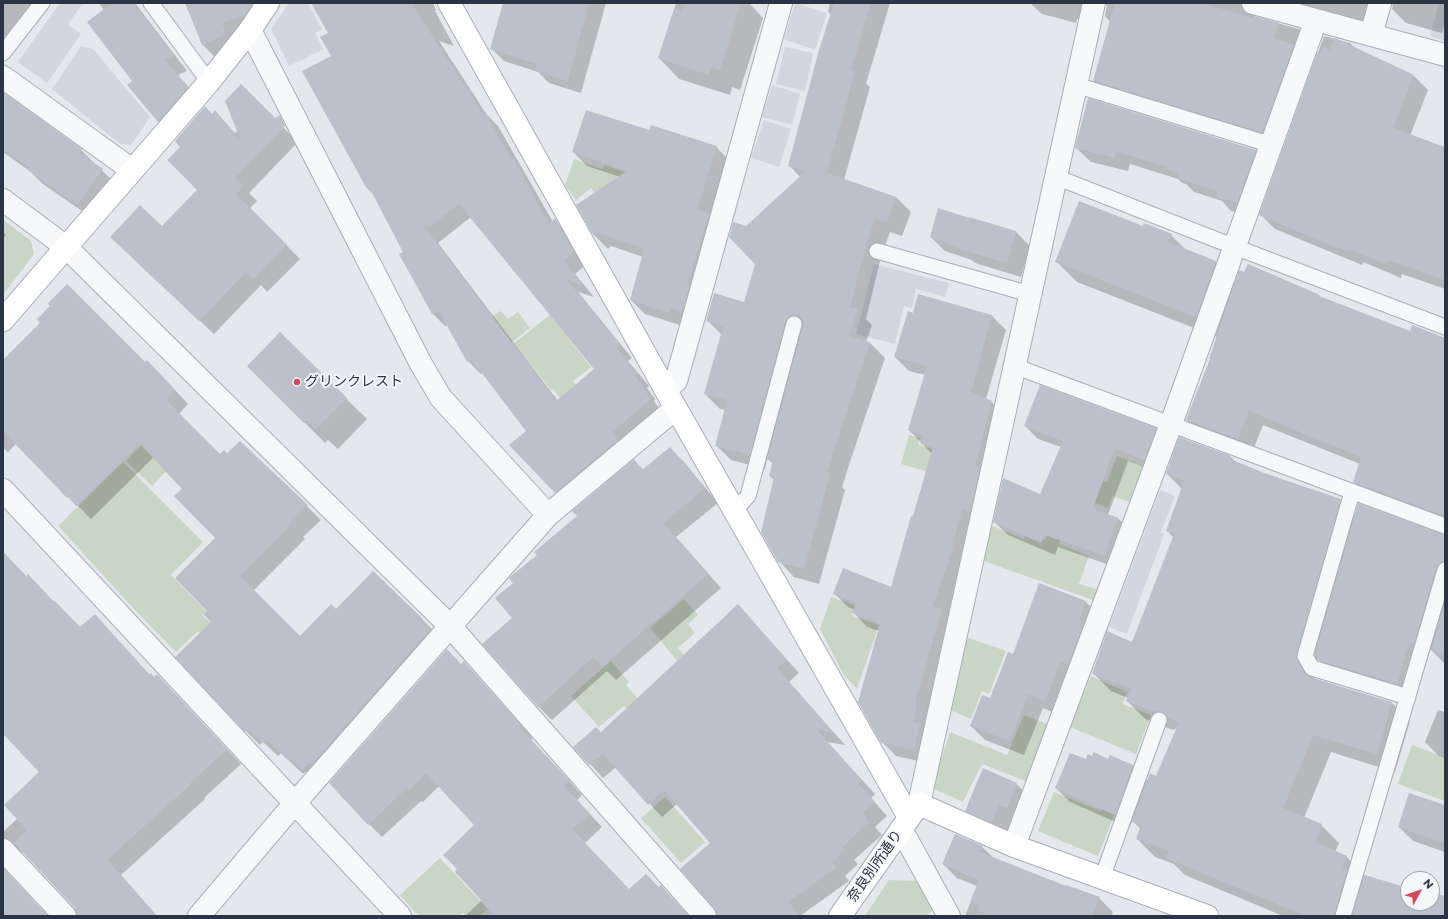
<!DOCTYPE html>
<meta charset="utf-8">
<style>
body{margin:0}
#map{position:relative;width:1448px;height:919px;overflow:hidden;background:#e4e7ec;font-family:Montserrat,sans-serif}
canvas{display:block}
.frame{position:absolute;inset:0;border:4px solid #2b3445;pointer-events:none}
.north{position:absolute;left:1400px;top:871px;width:40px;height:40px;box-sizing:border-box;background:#f4f6f9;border:1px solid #a4a8b1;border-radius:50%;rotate:50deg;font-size:11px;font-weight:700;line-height:16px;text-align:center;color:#2b3445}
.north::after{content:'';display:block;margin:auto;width:14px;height:18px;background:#d1495b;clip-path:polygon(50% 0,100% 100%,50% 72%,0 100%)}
</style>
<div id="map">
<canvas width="1448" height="919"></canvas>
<div class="frame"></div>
<div class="north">N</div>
</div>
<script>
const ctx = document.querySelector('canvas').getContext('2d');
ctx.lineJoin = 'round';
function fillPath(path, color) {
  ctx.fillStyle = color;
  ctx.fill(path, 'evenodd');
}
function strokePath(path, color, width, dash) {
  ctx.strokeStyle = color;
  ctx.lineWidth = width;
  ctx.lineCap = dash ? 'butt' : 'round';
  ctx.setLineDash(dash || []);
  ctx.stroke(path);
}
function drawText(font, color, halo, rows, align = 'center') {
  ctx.font = font + ' Montserrat,"Noto Sans JP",sans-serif';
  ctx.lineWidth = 4;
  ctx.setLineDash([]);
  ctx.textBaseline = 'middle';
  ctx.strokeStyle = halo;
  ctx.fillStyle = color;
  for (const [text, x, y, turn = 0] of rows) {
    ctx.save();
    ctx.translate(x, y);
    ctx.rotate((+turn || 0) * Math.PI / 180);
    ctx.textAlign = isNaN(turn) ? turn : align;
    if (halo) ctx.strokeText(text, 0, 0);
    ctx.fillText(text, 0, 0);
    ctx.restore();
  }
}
const built = new Path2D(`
 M60 3H83L68 24 81 34 47 83 18 62Z
 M289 3H308L322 30 315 33 323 49 289 66 271 29Z
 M795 3 827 13 815 50 784 39Z
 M1439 3H1445V41L1430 36Z
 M81 46 93 49 150 117 131 145 120 144 52 89Z
 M785 47 813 53 805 91 776 84Z
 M772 85 800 94 792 125 762 117Z
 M764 120 791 129 779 167 751 158Z
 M874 264 949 283 945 297 916 289 912 308 904 306 895 344 856 334Z
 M1160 490 1175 496 1161 532 1164 534 1127 634 1109 627Z`);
const green = new Path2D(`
 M574 159 602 169 605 165 627 173 603 203 591 188 576 200 565 185Z
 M3 220 31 241 34 254 3 295Z
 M501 311 508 319 518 312 530 328 501 351 485 320Z
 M550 315 591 367 573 381 576 385 560 398 553 389 551 390 514 343Z
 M909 435 920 438 918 445 973 461 966 483 901 464Z
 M143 443 173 464 152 486 126 461Z
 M1117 456 1143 466 1130 502 1112 496 1108 508 1090 501 1098 479 1107 482Z
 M123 462 203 542 171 575 206 611 202 615 210 622 214 618 210 643 198 631 176 652 135 610 58 526Z
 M1063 500 1074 504 1059 544 1089 556 1079 584 1097 589 1093 600 981 560 990 525 1024 539 1028 532 1045 540Z
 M831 597 855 605 852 616 879 625 857 689 844 675 820 629Z
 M684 599 698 615 688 624 695 633 678 648 697 671 690 676 650 628Z
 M966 637 1006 651 989 694 982 691 971 719 948 709Z
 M611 661 629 682 626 685 640 701 639 722 624 706 599 727 571 696Z
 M1091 676 1127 692 1123 704 1151 715 1136 754 1070 727Z
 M1024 715 1053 726 1028 782 982 764 963 802 932 788 950 732 1007 755Z
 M1412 745 1445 757V801L1398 784Z
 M1054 792 1101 811 1105 802 1117 808 1098 856 1038 831Z
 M665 797 705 842 681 863 641 818Z
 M440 858 488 909 480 916H466L463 913 460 916H419L400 895Z
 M889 880 919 881 934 908 927 916H865Z`);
const shadow = new Path2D(`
 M3 3H49L3 48Z
 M99 3H135L187 71 178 75 202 102 173 135 159 121 133 81 104 10Z
 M185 3H254L262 24 216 58 202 44Z
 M323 3H433L436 10 435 11 454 46 439 41 487 115 498 126 553 222 555 220 568 233 586 265 575 274 594 297 578 292 632 358 628 361 649 386 647 388 655 399 654 401 663 413 568 505 556 492 527 431 483 373 481 374 468 361 448 325 445 326 432 313 405 252 375 196 368 189 303 72 332 56 329 33ZM471 217 596 369 558 401 438 243Z
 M504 3H606L581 93 549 83 538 72 504 61 491 48Z
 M676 3H749L763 18 740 90 732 87 730 95 679 79 659 58Z
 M830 3H890L866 84 870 87 844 180 896 197 911 212 902 236 890 232 881 257 866 319 872 325 866 342 870 343 885 358 850 462 842 487 845 490 819 584 794 577 779 561 774 480 770 476 773 464 767 458 765 469 731 460 716 445 725 410 720 409 705 394 722 335 707 320 745 303 756 264 746 227 800 177 789 165 831 15 828 11Z
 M1030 3H1445V23L1442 33 1406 23 1392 9 1393 5 1386 8 1372 32 1255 15V17L1299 29 1313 44 1276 146 1108 95 1094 80 1110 22 1105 16 1107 5H1104L1094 23 1077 19 1076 23 1042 14Z
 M1324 36 1350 43 1355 48 1414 76 1428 90 1410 136 1445 149V289L1402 274 1401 278 1363 262 1362 265 1275 229 1261 215Z
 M241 86 298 142 249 193 257 201 250 208 300 259 267 292 261 285 214 334 126 251 162 227 199 190 212 115 215 111 235 133 238 131Z
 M6 96 81 150 116 184 92 218 43 184 31 172 3 152V100Z
 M650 132 716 147 730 161 683 326 645 314 631 300 643 257 611 246 608 249 594 235 577 205 620 177 587 166 573 152Z
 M1076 148 1256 150 1270 165 1251 216 1231 211 1222 201 1194 192 1186 184 1182 183 1178 179 1130 164 1128 171 1091 162Z
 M1144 227 1171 235 1186 250 1216 262 1236 282 1245 274 1248 265 1319 296 1322 299 1410 333 1442 338 1443 337H1445V525L1368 496 1354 482 1360 464 1263 425 1252 453 1201 434 1187 420 1211 360 1217 337 1077 282 1057 262Z
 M3 232 6 235 3 239Z
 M1016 232 1030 246 1021 277 975 263 972 260 945 251 931 237Z
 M919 295 992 316 1006 330 986 399 991 402 1005 415 963 571 948 617 955 624 927 763 896 756 882 742 879 631 867 627 854 613 855 610 848 607 834 593 892 588 932 454 909 430 925 375 909 371 895 357 913 314Z
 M280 334 367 419 338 449 328 440 325 443 248 366Z
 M145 364 161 375 188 404 179 414 220 455H228L240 442 321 520 303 537 305 539 253 591 300 637 336 611 373 572 436 633 317 783 305 772 303 774 281 753 278 756 263 742 260 745 246 731 209 611 216 538 183 489 154 457 91 519 16 444 8 452 3 448V367Z
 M1025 426 1156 429 1169 442 1158 472 1128 461 1108 515 1118 518 1131 532 1118 568 1058 547 1055 555 1008 535 994 522 1041 495 1061 447 1038 439Z
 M670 448 684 462 718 503 676 537 721 588 616 680 607 671 552 720 538 706 513 618 514 583 538 555 634 461 644 470Z
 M1231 457 1237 463 1263 474 1340 499 1356 515 1445 536V664L1430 649 1428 658 1423 657 1411 698 1333 674 1318 659 1314 676 1315 679 1392 703 1410 721 1395 772 1331 752 1304 818 1321 825 1339 843 1335 852 1347 857 1365 876 1408 889V903H1432V894L1445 897V916H1283L1185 875 1174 864 1155 857 1137 839 1141 829 1132 821 1129 828 1070 802 1056 788 1086 760 1092 757 1133 766 1148 781 1157 777 1177 728 1173 730 1145 719 1127 701 1128 698 1111 691 1093 673 1132 643 1174 538 1167 531 1182 489 1167 474Z
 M3 552 27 577 80 628 95 615 150 675 155 678 157 675 241 764 204 798 205 799 121 875 157 916H99L25 854 22 852H15L5 868 8 874 47 916H3V832L18 818 40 772 3 733Z
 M1040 585 1086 602 1100 616 1059 715 1043 708 1024 755 985 740 971 726 990 700 1014 655Z
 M738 605 799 673 789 682 845 745 827 742 875 794 871 798 887 816 875 827 882 835 854 860 858 864 845 876 849 881 800 916H718L711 843 677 804 662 817 616 767 603 778 575 747 601 733Z
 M464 662 533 738 531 740 582 795 577 800 602 827 585 843 629 890 659 888 661 886 689 916H465L482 900 455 872 458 869 475 825 439 786 423 802 421 801 382 837 369 824Z
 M1438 710 1445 712V758L1439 756 1425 742Z
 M1016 784 1031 798 1006 836 980 824 966 810Z
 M1445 806V852L1413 841 1399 827Z
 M982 847 995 859 1066 888 1099 898 1113 912 1111 916H965L977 886 957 878 943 864Z`);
const building = new Path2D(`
 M112 3H133L174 56 165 60 188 87 158 122 127 85 132 81 87 22Z
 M186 3H253L246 14 222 23 226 34 202 45Z
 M311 3H411L483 114 485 112 511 159 513 158 549 224 555 218 574 252 563 261 584 285 567 280 620 344 616 348 637 373 634 375 643 386 642 387 651 399 612 432 618 440 555 493 509 445 526 431 472 360 467 362 439 311 432 314 399 254 403 252 369 187 367 189 302 71 331 56 320 37 328 33ZM459 204 594 369 556 401 426 229Z
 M503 3H589L568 81 535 71 537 64 490 49Z
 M684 3H741L720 70 711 67 709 75 658 58 674 9 682 11Z
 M834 3H871L851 70 855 71 827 173 896 197 887 222 875 218 867 242 850 307 858 309 849 336 870 342 835 447 827 473 830 474 804 569 778 562 761 532 774 477 769 476 773 461 767 460 803 326V321L800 317 792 315 788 317 785 322 750 455 715 446 727 400 704 394 723 327 706 321 714 293 744 302 755 264 729 237 733 222 746 226 806 171 788 166 819 50Z
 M1115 3H1201L1253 18 1254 16 1279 23 1274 38 1294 45 1262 133 1093 81Z
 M1335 38 1414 75 1393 128 1445 147V280L1388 260 1387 264 1349 249 1348 252 1259 215 1317 53 1320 54 1323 47 1330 50Z
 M241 84 275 118 280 115 285 126 235 178 243 186 236 194 287 245 253 279 246 272 199 321 110 237 140 205 162 226 197 190 167 160 180 147 175 141 205 106 212 114 215 110 238 139 240 138 225 101Z
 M3 92 82 149 80 153 103 169 77 205 28 170 30 168 3 149Z
 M1088 98 1256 150 1237 203 1216 197 1218 191 1178 178 1179 174 1167 169V167L1116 151 1114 158 1075 148Z
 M586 110 649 130 651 125 717 146 697 210 709 214 687 285H690L682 312 671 308 669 313 630 300 644 249 597 232 593 235 576 205 627 171 572 152Z
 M1079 201 1143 226 1144 223 1172 234 1168 242 1216 261 1196 317 1055 262Z
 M938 208 969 218V217L1016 231 1007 263 960 249V248L930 237Z
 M1248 264 1320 295 1319 296 1410 331 1412 325 1445 338V516L1353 482 1361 457 1249 411 1238 439 1186 420 1210 359H1209L1239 270 1244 272Z
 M67 284 145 362 147 360 175 390 166 400 220 454 224 450 227 453 240 441 308 505 290 523 292 524 240 576 300 636 331 604 336 609 373 571 423 619 421 621 430 630 312 764 310 762 302 770 291 759 289 761 267 740 263 743 249 729 245 732 175 657 211 622 203 614 207 611 175 578 215 538 174 496 182 489 140 444 76 506 68 497 67 498 3 431V360L40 323 37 319 50 306 48 303Z
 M918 294 992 315 971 392 992 401 975 466 980 468 970 512 962 509 950 557 933 606 942 609 915 703 917 704 913 722 920 723 914 750 881 743 858 702 880 624 852 613 856 603 833 594 843 568 891 587 911 516H913L933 447 921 444 923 435 908 430 927 366 894 357 908 311 913 313Z
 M280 332 347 398 316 429 307 420 304 423 247 366Z
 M1040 385 1156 428 1144 460 1115 448 1093 508 1118 518 1105 556 1045 535 1041 543 993 522 1003 478 1040 494 1063 441 1024 426Z
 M1179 437 1231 456 1230 459 1264 473 1341 499 1296 657 1304 673 1309 677 1392 702 1377 754 1313 735 1283 808 1322 824 1315 842 1347 856 1342 868 1347 869 1334 916H1306L1166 858 1169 851 1136 839 1141 826 1132 822 1150 773 1156 776 1179 722 1167 717 1162 712 1158 711 1154 712 1126 701 1131 689 1092 674 1107 631 1132 642 1174 534 1166 531 1184 481 1166 474Z
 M670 447 705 488 663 523 708 574 602 667 593 657 538 707 482 644 512 618 495 598 513 583 509 578 537 555 534 552 577 516 572 511 634 459 642 470Z
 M1358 503 1445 535V561L1439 563 1436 567 1414 645 1409 643 1397 684 1318 660 1315 655Z
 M3 551 26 577 28 574 54 602 55 601 80 627 95 614 149 675 151 673 154 677 157 674 227 749 190 783 191 784 107 860 157 916H77L74 907 14 843 27 830 4 805 39 772 3 734Z
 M1039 583 1086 601 1079 620 1084 622 1068 664 1061 661 1045 701 1028 694 1010 741 970 726 982 695 990 698 1008 652 1013 654Z
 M1445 602V656L1431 651Z
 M738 604 787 660 777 668 834 733 816 729 862 780 858 784 875 802 863 813 869 822 842 847 845 850 832 862 837 867 788 902 800 916H717L714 908 680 869 710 843 664 790 648 805 603 754 589 765 573 747 596 727 601 732Z
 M447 649 461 664 464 661 520 725 518 726 570 781 564 786 590 814 572 829 629 889 646 874 659 887 661 885 688 916H495L455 871 457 869 443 855 474 825 426 773 409 790 407 788 368 825 329 783Z
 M1094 752 1108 759 1110 755 1133 765 1115 815 1055 788 1070 753 1086 759 1088 754 1092 756Z
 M983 768 1017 783 1007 808 999 805 992 823 965 811Z
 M1409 793 1445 805V843L1398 827Z
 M955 834 983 846 980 852 1066 886V885L1100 897 1092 916H990L976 910 979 905 970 902 979 880 942 864Z
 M3 868 48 916H3Z
 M1365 875 1408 888V903H1432V893L1445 896V916H1352Z`);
const lane = new Path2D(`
 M151 3 209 82
 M3 53 42 3
 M1076 85 1272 145
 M1056 177 1235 247 1445 327
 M877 251 1030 294
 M1014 366 1445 526
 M1352 492 1305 656 1312 668 1408 697
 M734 511 748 496 794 324
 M1102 878 1159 720
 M1343 916 1445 570`);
const street = new Path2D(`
 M1253 3 1445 55
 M250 30 421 364 441 398 548 515 676 408
 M1371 35 1380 3
 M3 77 132 170
 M3 200 66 247 450 626 705 916
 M665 389 676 381 781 3
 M3 490 400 916
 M919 804 1094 3
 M901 829 949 916
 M1014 846 1171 424 1316 20
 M3 850 65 916
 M199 916 294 804 548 515`);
const secondary = new Path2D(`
 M449 3 665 389 909 817
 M3 320 209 82 250 30 268 3
 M840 916 919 804 1014 846 1207 916`);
const markers = [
 [297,382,4,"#d1495b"]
];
const poiNames = [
 ["グリンクレスト",305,382]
];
const streetNames = [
 ["奈良別所通り",875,866,-55]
];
fillPath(built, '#d2d6de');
fillPath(green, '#c9d6c5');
fillPath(shadow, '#0003');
fillPath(building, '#bbc0ca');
strokePath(lane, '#a9aeb7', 17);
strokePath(street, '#a9aeb7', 24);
strokePath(secondary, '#a9aeb7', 24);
strokePath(lane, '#f7f8fa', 15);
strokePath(street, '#f7f8fa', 22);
strokePath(secondary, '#fff', 22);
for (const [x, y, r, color] of markers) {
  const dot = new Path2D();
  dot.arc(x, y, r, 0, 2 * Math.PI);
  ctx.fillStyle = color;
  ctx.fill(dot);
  strokePath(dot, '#f4f6f9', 1.5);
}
drawText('14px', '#2b3445', '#f4f6f9', poiNames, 'left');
drawText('14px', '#2b3445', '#f4f6f9', streetNames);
</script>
